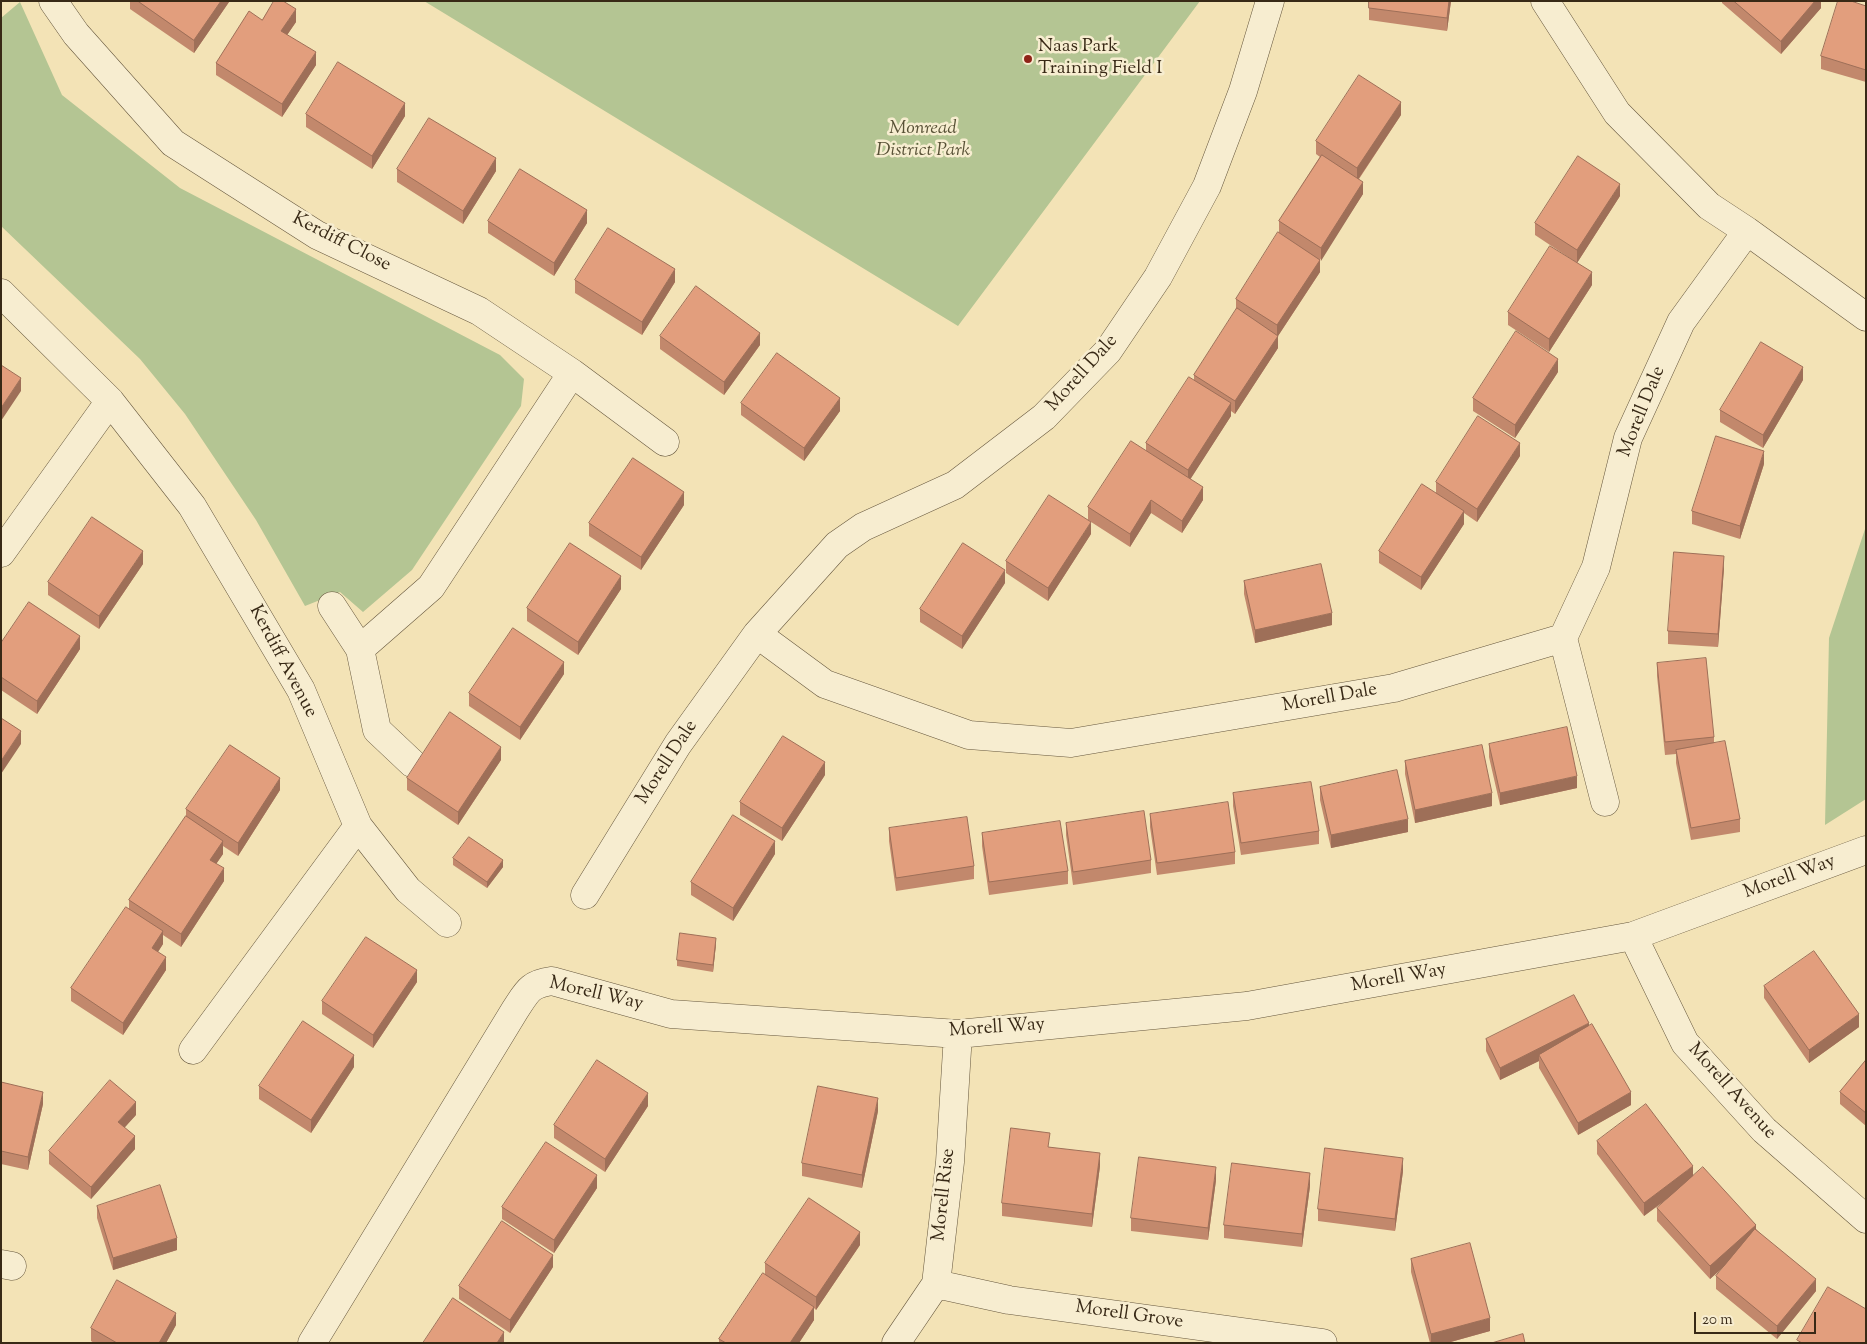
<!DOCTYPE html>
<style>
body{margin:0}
#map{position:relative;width:1867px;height:1344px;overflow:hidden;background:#f3e3b6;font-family:"Sorts Mill Goudy",serif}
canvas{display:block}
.frame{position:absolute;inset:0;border:2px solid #382916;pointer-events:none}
.scale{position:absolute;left:1694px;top:1312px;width:122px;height:22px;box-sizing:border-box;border:2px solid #382916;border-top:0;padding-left:6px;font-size:15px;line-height:18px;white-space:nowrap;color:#382916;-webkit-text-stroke:4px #f7edd0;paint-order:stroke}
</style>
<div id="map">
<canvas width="1867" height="1344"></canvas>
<div class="frame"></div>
<div class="scale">20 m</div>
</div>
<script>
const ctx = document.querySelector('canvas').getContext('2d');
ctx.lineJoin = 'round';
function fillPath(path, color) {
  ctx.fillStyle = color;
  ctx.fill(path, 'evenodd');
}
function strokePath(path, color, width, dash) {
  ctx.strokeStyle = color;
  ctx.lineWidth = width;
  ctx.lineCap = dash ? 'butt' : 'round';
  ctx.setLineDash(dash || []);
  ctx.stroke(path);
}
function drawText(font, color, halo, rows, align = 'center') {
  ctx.font = font + ' "Sorts Mill Goudy",serif';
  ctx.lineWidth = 5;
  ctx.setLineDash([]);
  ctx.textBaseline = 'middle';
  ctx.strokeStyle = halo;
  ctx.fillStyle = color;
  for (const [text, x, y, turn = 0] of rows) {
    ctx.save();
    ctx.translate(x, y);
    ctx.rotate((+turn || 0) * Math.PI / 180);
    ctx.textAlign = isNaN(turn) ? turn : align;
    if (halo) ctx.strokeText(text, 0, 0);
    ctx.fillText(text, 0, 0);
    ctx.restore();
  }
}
const green = new Path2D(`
 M424 1H1200L958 326Z
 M20 2 62 95 180 188 500 355 524 379 521 406 412 570 363 612 340 592 305 606 256 520 185 414 140 359 1 226V18Z
 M1866 526V799L1825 825 1829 638Z`);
const minor = new Path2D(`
 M53 1 76 34 173 143 317 235 479 311 572 373 665 442
 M1545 1 1617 113 1709 206 1747 231 1866 317
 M1 293 110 401 192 506 301 690 358 826 408 890 447 923
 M1 553 110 401
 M332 606 360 649 431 587 572 373
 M757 634 825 684 969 735 1071 743 1394 688 1563 638 1596 567 1628 438 1681 322 1747 231
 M1563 638 1605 802
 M360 649 377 730 412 763
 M585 895 678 744 757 634 837 545 863 527 955 485 1044 417 1108 351 1158 277 1207 186 1243 91 1270 1
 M1633 936 1685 1043 1764 1130 1866 1219
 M193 1050 358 826
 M1 1264 12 1266
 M936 1284 1009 1300 1323 1343
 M312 1343 515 1010C527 992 529 984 552 981L671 1014 958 1034 1247 1006 1633 936 1866 850
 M896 1343 936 1284 950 1162 958 1034`);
const wall = new Path2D(`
 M130 1H229V2L194 53 130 9Z
 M1369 1H1451L1447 31 1369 20Z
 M1722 1H1821V8L1781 54 1722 3Z
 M1866 6V82L1821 69V56Z
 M262 20 296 22 287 35 316 65 282 117 216 75V63Z
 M306 114 405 116 372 169 306 127Z
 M1401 115 1359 179 1363 194 1320 260V272L1278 336V348L1235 414 1231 411V416L1190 479 1203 500 1182 533 1151 513 1130 547 1088 520V507L1146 451V443L1194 380V375L1236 310V299L1279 233V221L1320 157 1316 154V141Z
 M397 169 496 171 463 224 397 182Z
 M1620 196 1577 263 1535 235V223Z
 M488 221 587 223 554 276 488 233Z
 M575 280 675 282 642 335 575 293Z
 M1592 285 1549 352 1508 325V312Z
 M660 336 760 345 724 395 660 349Z
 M1558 372 1515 438 1473 411V398Z
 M1803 380 1763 448 1720 422V410Z
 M741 403 840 411 804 461 741 415Z
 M1520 456 1477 522 1464 513V524L1421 590 1379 563V551L1436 493V482Z
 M1764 464 1740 539 1692 524V511Z
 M684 505 641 570 589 536V523Z
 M1091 534 1048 601 1006 573V561Z
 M143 564 99 629 48 595V582Z
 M1724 568 1718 647 1668 644V631Z
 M1244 581 1332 625 1255 643 1244 594Z
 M1005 583 962 649 920 622V609Z
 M621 589 578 655 527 621V608Z
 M1 643 80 649 37 714 1 690Z
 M1657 663 1714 737V743L1740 819V832L1691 840 1676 763V754L1665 755 1657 676Z
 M564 674 520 740 469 706V693Z
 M1489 744 1577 788 1500 805 1489 757Z
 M501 760 458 825 407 790V778Z
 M1405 761 1492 806 1415 823 1405 774Z
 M825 775 782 841 740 815V802Z
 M1320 787 1408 832 1331 848 1320 800Z
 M280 790 238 856 223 846V854L216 864 224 881 181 947 163 935V944L158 952 166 970 123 1035 71 1001V988L129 909V900L186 816V809Z
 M1233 793 1319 831V844L1241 855 1233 806Z
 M1150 814 1235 852V864L1157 875 1150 827Z
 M1066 823 1151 860V873L1073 885 1066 835Z
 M889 828 974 866V879L896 891 889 841Z
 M982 833 1068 871V884L989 895 982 846Z
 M775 854 733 921 691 895V882Z
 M453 858 503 867 487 888 453 865Z
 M716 944 713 972 677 966V960Z
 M417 982 373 1048 322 1014V1001Z
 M1764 986 1859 1027 1809 1063 1764 998Z
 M1589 1026 1631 1105 1578 1135 1539 1068V1061L1500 1080 1486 1051V1039Z
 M1866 1060V1126L1840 1104V1092Z
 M354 1067 311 1133 259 1099V1086Z
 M1 1082 43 1104 28 1170 1 1164Z
 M648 1106 605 1172 554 1138V1125Z
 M878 1111 862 1188 802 1176V1163Z
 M136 1115 124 1127 135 1149 91 1199 49 1164V1151Z
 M1597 1141 1693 1175 1756 1229 1816 1291 1777 1339 1716 1289V1276L1725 1266 1710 1279 1657 1221V1208L1670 1197 1644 1216 1597 1154Z
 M1050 1147 1100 1166 1092 1227 1002 1216V1203Z
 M1403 1171 1395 1231 1318 1221V1209Z
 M1216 1180 1208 1240 1131 1231V1218Z
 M1310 1186 1302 1247 1224 1238V1225Z
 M597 1188 554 1253 502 1219V1207Z
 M97 1206 177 1250 113 1270 97 1218Z
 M860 1245 816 1310 814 1308V1320L799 1343H719V1339L765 1274V1263Z
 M1411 1259 1490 1331 1447 1343H1430L1411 1272Z
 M553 1267 510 1333 459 1299V1286Z
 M176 1325 166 1343H94L91 1341V1328Z`);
const shadedWall = new Path2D(`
 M221 1H229V2L194 53V40Z
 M1449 1H1451L1447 31V18Z
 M1815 1H1821V8L1781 54V41Z
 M296 9V22L281 44V31Z
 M316 52V65L282 117V104Z
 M1401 102V115L1357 181V168Z
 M405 103V116L372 169V156Z
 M496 158V171L463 224V211Z
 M1363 182V194L1321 261V248Z
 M1620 184V196L1577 263V250Z
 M587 210V223L554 276V263Z
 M1320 260V272L1278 336V348L1235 414V401L1277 338V325Z
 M675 269V282L642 335V322Z
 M1592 272V285L1549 352V339Z
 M760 333V345L724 395V382Z
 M1558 359V372L1515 438V425Z
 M1803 367V380L1763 448V435Z
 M21 378V391L1 421V408Z
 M840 398V411L804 461V448Z
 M1231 403V416L1188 483V470Z
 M1520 443V456L1477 522V509Z
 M1764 451V464L1740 539V526Z
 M1203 487V500L1182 533V521Z
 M684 492V505L641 570V557Z
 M1151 500V513L1130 547V534Z
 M1464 511V524L1421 590V577Z
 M1091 522V534L1048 601V588Z
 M143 551V564L99 629V616Z
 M1724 556V568L1718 647V634Z
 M1005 570V583L962 649V636Z
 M621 576V589L578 655V642Z
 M1332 613V625L1255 643V630Z
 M80 636V649L37 714V701Z
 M564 662V674L520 740V727Z
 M21 731V744L1 774V761Z
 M501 747V760L458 825V812Z
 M825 762V775L782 841V828Z
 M1577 776V788L1500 805V793Z
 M280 778V790L238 856V843Z
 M1492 793V806L1415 823V810Z
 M1408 819V832L1331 848V835Z
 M223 841V854L210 873V860Z
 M775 841V854L733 921V908Z
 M503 860V867L487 888V882Z
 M224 868V881L181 947V934Z
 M163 931V944L152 961V948Z
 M716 938V944L713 972V965Z
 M166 957V970L123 1035V1023Z
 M417 970V982L373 1048V1035Z
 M1859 1014V1027L1809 1063V1050Z
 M1589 1023V1036L1539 1055V1061L1500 1080V1068Z
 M354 1055V1067L311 1133V1120Z
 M43 1092V1104L28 1170V1157Z
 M1631 1092V1105L1578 1135V1123Z
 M648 1093V1106L605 1172V1159Z
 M878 1098V1111L862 1188V1175Z
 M136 1102V1115L118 1135V1122Z
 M135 1136V1149L91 1199V1187Z
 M1100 1153V1166L1092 1227V1214Z
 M1403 1158V1171L1395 1231V1219Z
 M1693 1166V1179L1644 1216V1203Z
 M1216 1167V1180L1208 1240V1228Z
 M1310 1173V1186L1302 1247V1234Z
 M597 1175V1188L554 1253V1240Z
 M1756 1225V1238L1710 1279V1266Z
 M860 1232V1245L816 1310V1297Z
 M177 1238V1250L113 1270V1258Z
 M553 1255V1267L510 1333V1320Z
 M1816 1279V1291L1777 1339V1326Z
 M814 1307V1320L799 1343H790Z
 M176 1313V1325L166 1343H159Z
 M1490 1318V1331L1447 1343H1431V1334Z
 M504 1332V1343H497Z`);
const building = new Path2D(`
 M138 1H221L194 40Z
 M274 1H283L296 9 281 31 316 52 282 104 216 63 249 11 262 20Z
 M1369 1H1449L1447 18 1369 8Z
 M1734 1H1815L1781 41Z
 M1838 1H1851L1866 6V70L1821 56Z
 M338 62 405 103 372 156 306 114Z
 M1359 75 1401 102 1357 168 1316 141Z
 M429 118 496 158 463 211 397 169Z
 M1322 155 1363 182 1321 248 1279 221Z
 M1578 156 1620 184 1577 250 1535 223Z
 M520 169 587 210 554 263 488 221Z
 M608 228 675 269 642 322 575 280Z
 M1278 232 1320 260 1277 325 1236 299Z
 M1550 246 1592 272 1549 339 1508 312Z
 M696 286 760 333 724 382 660 336Z
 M1237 308 1278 336 1235 401 1194 375Z
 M1516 331 1558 359 1515 425 1473 398Z
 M1761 342 1803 367 1763 435 1720 410Z
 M777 353 840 398 804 448 741 403Z
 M1 365 21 378 1 408Z
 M1189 377 1231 403 1188 470 1146 443Z
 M1478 416 1520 443 1477 509 1436 482Z
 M1716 436 1764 451 1740 526 1692 511Z
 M1131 441 1203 487 1182 521 1151 500 1130 534 1088 507Z
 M633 458 684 492 641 557 589 523Z
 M1422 484 1464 511 1421 577 1379 551Z
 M1049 495 1091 522 1048 588 1006 561Z
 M92 517 143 551 99 616 48 582Z
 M570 543 621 576 578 642 527 608Z
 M963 543 1005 570 962 636 920 609Z
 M1674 552 1724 556 1718 634 1668 631Z
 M1321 564 1332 613 1255 630 1244 581Z
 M29 602 80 636 37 701 1 677V643Z
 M513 628 564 662 520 727 469 693Z
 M1706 658 1714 737 1665 742 1657 663Z
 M450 712 501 747 458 812 407 778Z
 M1 718 21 731 1 761Z
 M1567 727 1577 776 1500 793 1489 744Z
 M783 736 825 762 782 828 740 802Z
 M1725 741 1740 819 1691 828 1676 750Z
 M230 745 280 778 238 843 186 809Z
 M1482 745 1492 793 1415 810 1405 761Z
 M1397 770 1408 819 1331 835 1320 787Z
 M1311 782 1319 831 1241 843 1233 793Z
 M1228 802 1235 852 1157 863 1150 814Z
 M1144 811 1151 860 1073 872 1066 823Z
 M733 815 775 841 733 908 691 882Z
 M186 816 223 841 210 860 224 868 181 934 129 900Z
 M967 817 974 866 896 878 889 828Z
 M1060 821 1068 871 989 882 982 833Z
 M469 837 503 860 487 882 453 858Z
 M126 907 163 931 152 948 166 957 123 1023 71 988Z
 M680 933 716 938 713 965 677 960Z
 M366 937 417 970 373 1035 322 1001Z
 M1814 951 1859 1014 1809 1050 1764 986Z
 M1574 995 1589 1023 1500 1068 1486 1039Z
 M303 1021 354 1055 311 1120 259 1086Z
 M1592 1024 1631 1092 1578 1123 1539 1055Z
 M597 1060 648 1093 605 1159 554 1125Z
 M1866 1060V1113L1840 1092Z
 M110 1080 136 1102 118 1122 135 1136 91 1187 49 1151Z
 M1 1082 43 1092 28 1157 1 1151Z
 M818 1086 878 1098 862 1175 802 1163Z
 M1646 1104 1693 1166 1644 1203 1597 1141Z
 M1011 1128 1050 1133 1048 1147 1100 1153 1092 1214 1002 1203Z
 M546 1142 597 1175 554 1240 502 1207Z
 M1325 1148 1403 1158 1395 1219 1318 1209Z
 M1139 1157 1216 1167 1208 1228 1131 1218Z
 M1232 1163 1310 1173 1302 1234 1224 1225Z
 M1703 1167 1756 1225 1710 1266 1657 1208Z
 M160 1185 177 1238 113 1258 97 1206Z
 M809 1198 860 1232 816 1297 765 1263Z
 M502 1221 553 1255 510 1320 459 1286Z
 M1755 1229 1816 1279 1777 1326 1716 1276Z
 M1470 1243 1490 1318 1431 1334 1411 1259Z
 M763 1273 814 1307 790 1343H726L719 1339Z
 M117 1280 176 1313 159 1343H117L91 1328Z
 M1828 1287 1866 1309V1343H1802L1797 1340Z
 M453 1298 504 1332 497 1343H423Z
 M1523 1334 1525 1343H1492Z`);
const markers = [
 [1028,59,5,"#8f2418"]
];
const poiNames = [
 ["Naas Park",1038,48],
 ["Training Field I",1038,70]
];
const parkNames = [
 ["Monread",923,130],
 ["District Park",923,152]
];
const streetNames = [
 ["Kerdiff Close",341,243,27],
 ["Morell Dale",1083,374,-48],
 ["Morell Dale",1643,412,-68],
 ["Kerdiff Avenue",282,662,62],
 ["Morell Dale",1330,699,-10],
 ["Morell Dale",668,763,-57],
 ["Morell Way",1790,878,-20],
 ["Morell Way",1399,979,-10],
 ["Morell Way",596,995,13],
 ["Morell Way",997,1029,-4],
 ["Morell Avenue",1731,1092,48],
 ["Morell Rise",945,1195,-84],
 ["Morell Grove",1129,1316,8]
];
fillPath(green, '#b4c593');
strokePath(minor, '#67583e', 29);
strokePath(minor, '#f7edd0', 28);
fillPath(wall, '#c2886c');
fillPath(shadedWall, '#9e6f58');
fillPath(building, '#e29e7d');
strokePath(building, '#9e6f58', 1);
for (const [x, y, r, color] of markers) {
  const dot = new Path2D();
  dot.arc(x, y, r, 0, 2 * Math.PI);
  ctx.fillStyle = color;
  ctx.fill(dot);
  strokePath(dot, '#f7edd0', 2);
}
drawText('19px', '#382916', '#f7edd0', poiNames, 'left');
drawText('italic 19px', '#575035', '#f7edd0', parkNames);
drawText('19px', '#382916', '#f7edd0', streetNames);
</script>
